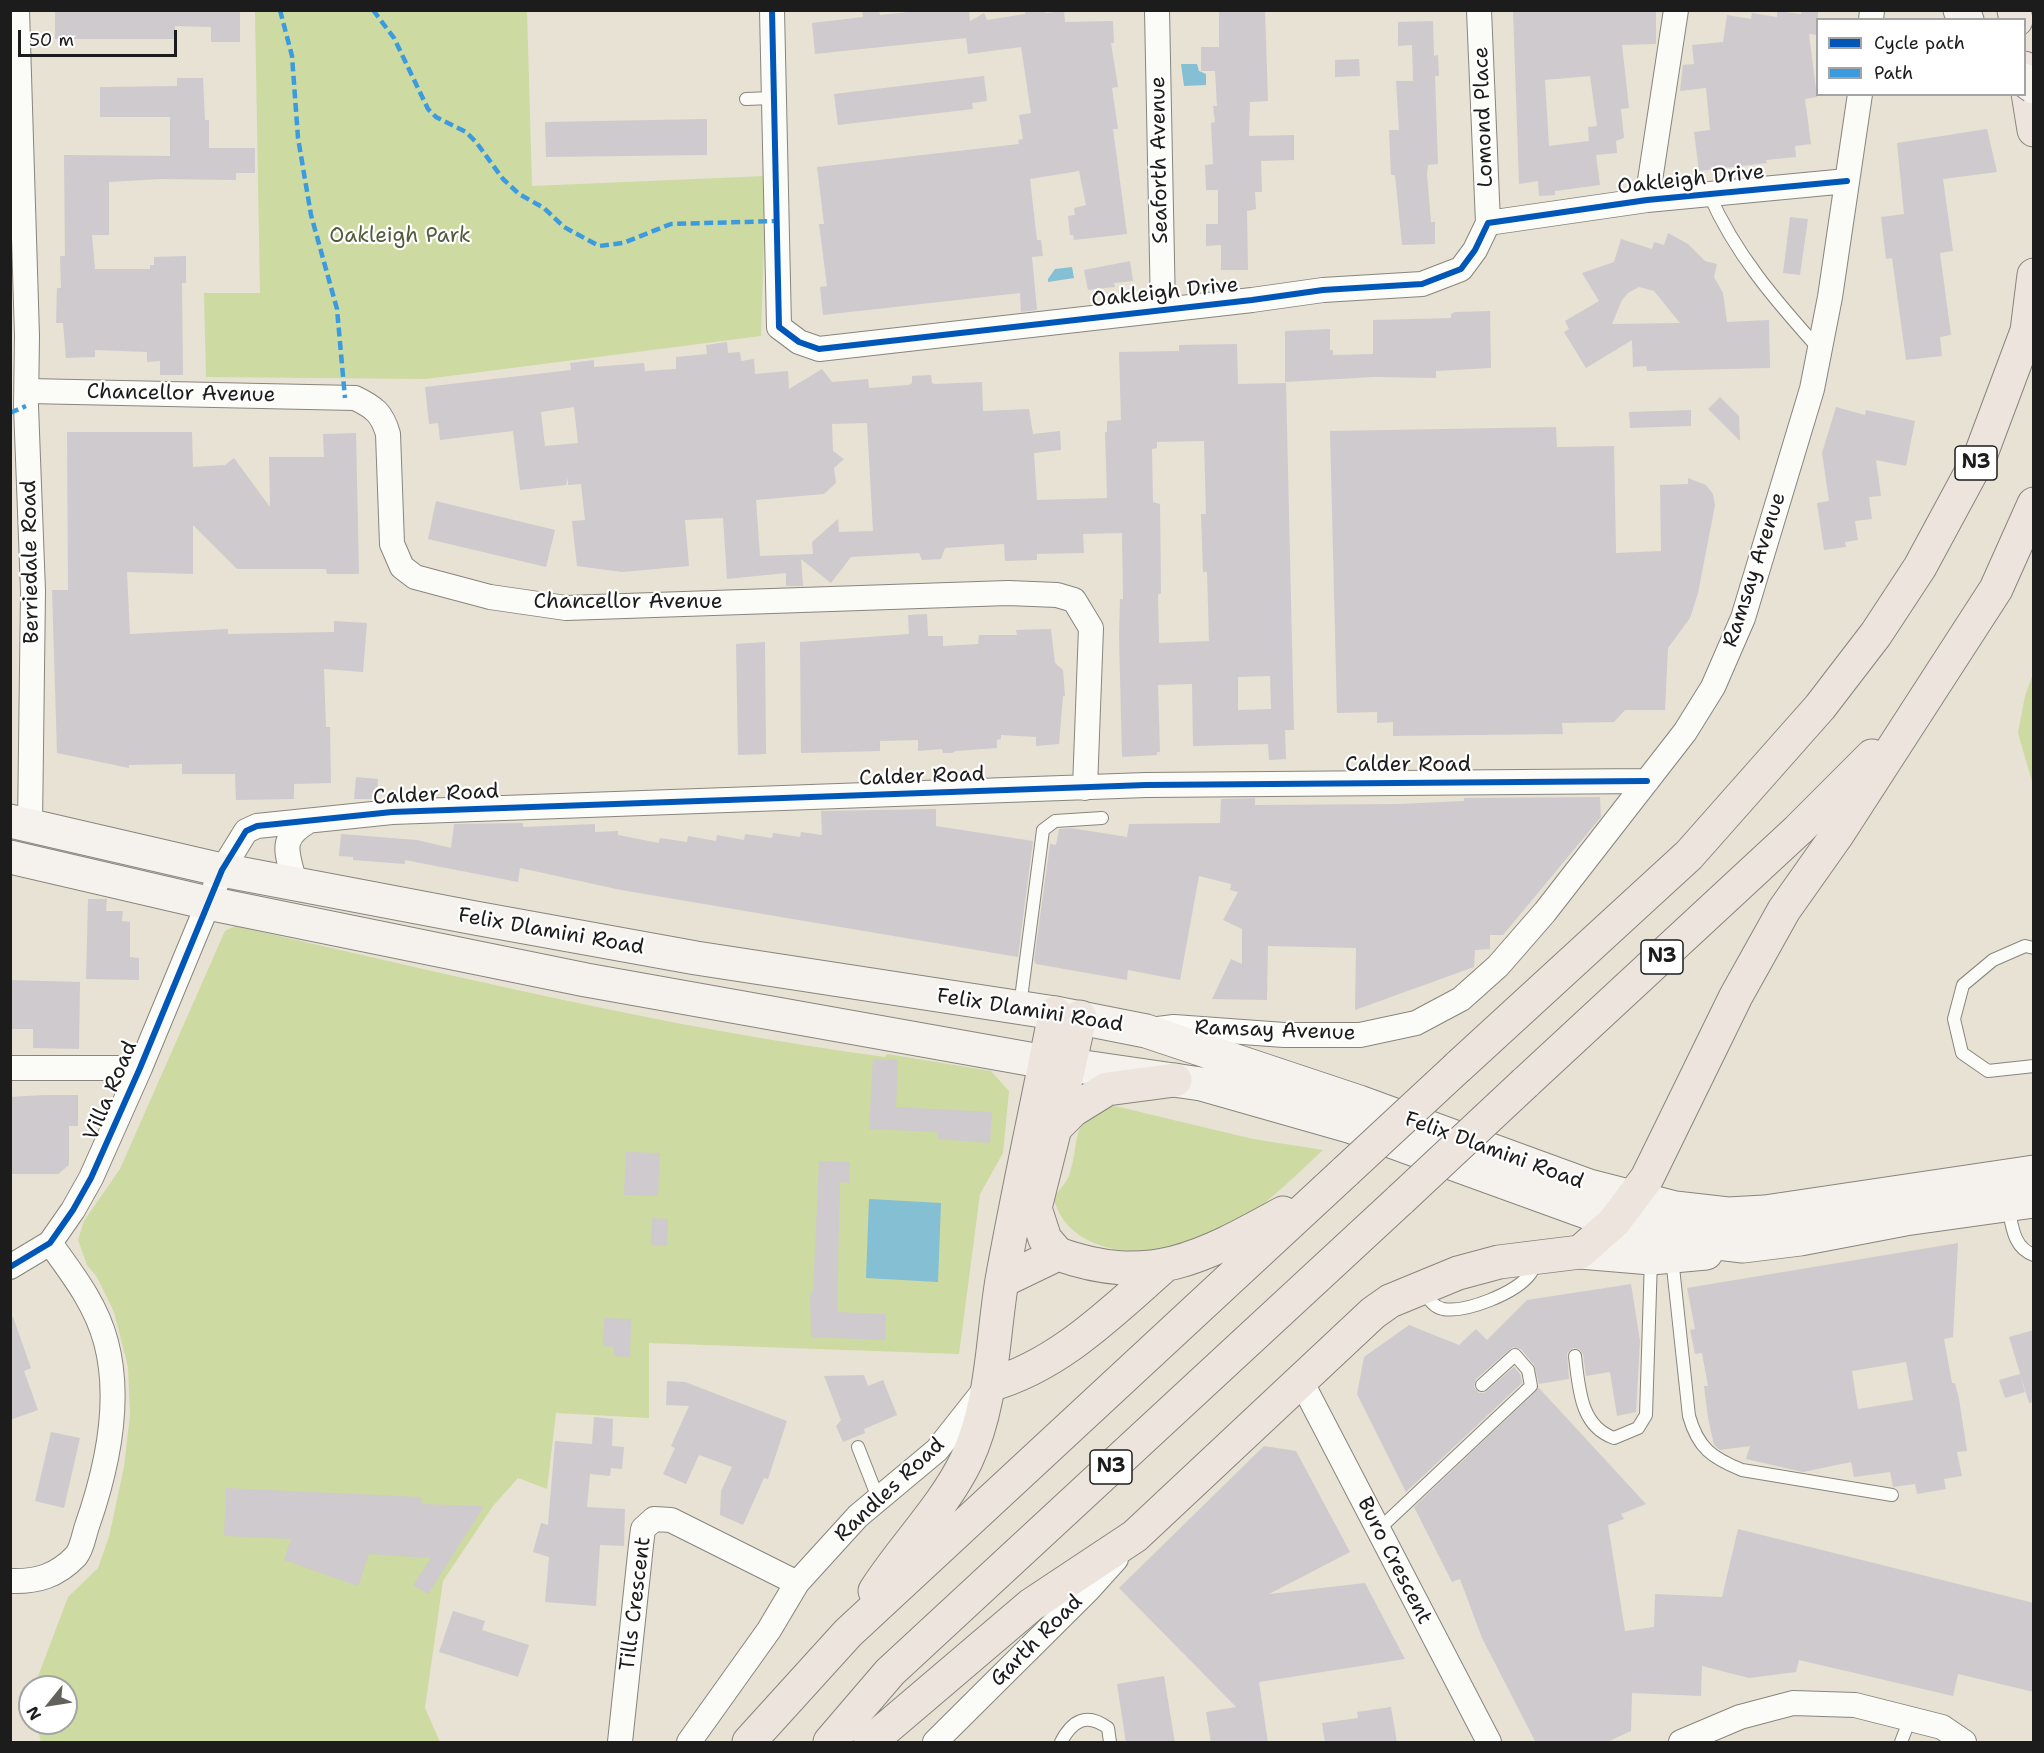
<!DOCTYPE html>
<style>
body{margin:0}
#map{position:relative;width:2044px;height:1753px;overflow:hidden;background:#e7e2d3;font-family:"Shantell Sans",sans-serif}
canvas{display:block}
.frame{position:absolute;inset:0;border:12px solid #1c1c1c;pointer-events:none}
.legend{position:absolute;left:1816px;top:18px;width:210px;height:78px;box-sizing:border-box;background:#fff;border:2px solid #a4a4a4;margin:0;padding:8px 10px;list-style:none;font-size:18px;color:#1c1c1c}
.legend li{display:flex;align-items:center;gap:12px;height:30px}
.legend b{width:30px;border:2px solid #a4a4a4}
.north{position:absolute;left:18px;top:1675px;width:60px;height:60px;box-sizing:border-box;background:#fff;border:2px solid #a4a4a4;border-radius:50%;rotate:240deg;font-size:16px;font-weight:700;line-height:24px;text-align:center;color:#1c1c1c}
.north::after{content:'';display:block;margin:auto;width:21px;height:27px;background:#63615c;clip-path:polygon(50% 0,100% 100%,50% 72%,0 100%)}
.scale{position:absolute;left:18px;top:30px;width:159px;height:27px;box-sizing:border-box;border:3px solid #1c1c1c;border-top:0;padding-left:8px;font-size:18px;line-height:21px;white-space:nowrap;color:#1c1c1c;-webkit-text-stroke:4px #fff;paint-order:stroke}
</style>
<div id="map">
<canvas width="2044" height="1753"></canvas>
<div class="frame"></div>
<ul class="legend">
<li><b style="height:8px;background:#0057b8"></b>Cycle path</li>
<li><b style="height:8px;background:#3c9bdf"></b>Path</li>
</ul>
<div class="north">N</div>
<div class="scale">50 m</div>
</div>
<script>
const ctx = document.querySelector('canvas').getContext('2d');
ctx.lineJoin = 'round';
function fillPath(path, color) {
  ctx.fillStyle = color;
  ctx.fill(path, 'evenodd');
}
function strokePath(path, color, width, dash) {
  ctx.strokeStyle = color;
  ctx.lineWidth = width;
  ctx.lineCap = dash ? 'butt' : 'round';
  ctx.setLineDash(dash || []);
  ctx.stroke(path);
}
function drawText(font, color, halo, rows, align = 'center') {
  ctx.font = font + ' "Shantell Sans",sans-serif';
  ctx.lineWidth = 4.5;
  ctx.setLineDash([]);
  ctx.textBaseline = 'middle';
  ctx.strokeStyle = halo;
  ctx.fillStyle = color;
  for (const [text, x, y, turn = 0] of rows) {
    ctx.save();
    ctx.translate(x, y);
    ctx.rotate((+turn || 0) * Math.PI / 180);
    ctx.textAlign = isNaN(turn) ? turn : align;
    if (halo) ctx.strokeText(text, 0, 0);
    ctx.fillText(text, 0, 0);
    ctx.restore();
  }
}
const green = new Path2D(`
 M255 11H527L532 186 766 176 761 336 426 379 206 377 204 293H260Z
 M2033 674V785L2018 733 2025 696Z
 M235 926C451 975 666 1028 885 1057L887 1054 991 1071 1009 1091 1003 1153 980 1194 959 1354 649 1343V1418L556 1413 547 1489 518 1478 493 1506 443 1581 425 1708 440 1742H41L36 1723H66V1687H34L68 1597 98 1568 109 1537 124 1467 130 1415 128 1367 114 1312 97 1277 87 1265 78 1240 84 1221 120 1169 225 931Z
 M1115 1106 1253 1139 1323 1150C1272 1197 1245 1230 1174 1246 1150 1251 1131 1254 1106 1247 1081 1240 1062 1226 1054 1200 1057 1191 1065 1185 1069 1176 1081 1144 1067 1115 1115 1106Z`);
const water = new Path2D(`
 M1181 64H1197L1199 71 1206 74V85L1184 86Z
 M1072 267 1074 278 1048 282V279L1055 269Z
 M869 1199 941 1203 938 1282 866 1278Z`);
const building = new Path2D(`
 M55 10H240V42H211V27L175 26V39H55Z
 M862 10H879L880 15 927 10H969L970 21 984 13 987 20 1025 14V10H1045V13L1064 11 1065 22 1113 21 1114 43H1111L1118 87 1112 88 1118 129H1113L1127 234 1074 240 1073 235H1070L1068 216 1075 215 1074 208 1086 205 1079 171 1030 179 1037 240H1041L1043 256 1032 257 1037 310 1021 312 1020 293 823 315 820 287 827 286 819 224H824L817 167 1019 144 1018 140 1023 139 1019 115 1031 113 1021 47 968 54 966 38 815 54 812 23 863 17Z
 M1219 10H1265L1268 101 1250 102 1249 136 1294 135V160L1261 161 1262 192H1255L1256 209 1247 211 1248 270H1221V245L1206 246V224H1218V190H1206L1205 165 1213 164 1211 123 1215 122 1213 106H1217L1215 71H1201V47H1219Z
 M1513 10H1656V44L1622 45 1629 108 1621 109 1624 138 1616 141 1617 153 1596 155 1600 185 1555 191V195L1539 196 1538 181 1519 184ZM1590 76 1597 126 1588 127 1589 141 1549 146 1545 80Z
 M1802 10H1818V35L1809 34 1817 97 1805 99 1811 144 1795 146 1796 157 1766 160 1767 163 1699 171 1694 132 1710 130 1706 88 1680 91 1683 65 1694 64 1692 45 1723 42 1727 15 1751 19 1752 13 1777 17V11L1801 14Z
 M1433 21 1434 56 1438 55 1439 76H1435L1438 164 1428 165 1427 174 1431 222H1435V244L1402 245 1395 175H1391L1389 130H1399L1396 81H1413L1412 45 1398 46V22Z
 M1359 59 1360 76 1335 77V60Z
 M984 76 987 101 972 103 973 109 838 125 834 94Z
 M177 78H203L205 120H209V148H255V173H236V180L161 179 109 182V235H92L95 269H150V265H154V257L186 256V283H182L183 375H160V361L147 362V352L95 350V357L66 358 63 323H56L57 288H61L60 256H65L64 155 170 156V117H100V87L177 86Z
 M707 119V155L546 157 545 122Z
 M1987 129 1997 172 1943 179 1953 251 1940 253 1951 335 1940 337 1942 356 1906 360 1892 258 1886 259 1881 217 1904 214 1897 143Z
 M1790 217 1808 219 1800 275 1783 273Z
 M1668 233 1688 244 1705 261 1717 264 1714 277 1723 293 1727 322 1769 320 1770 368 1647 371 1646 366 1633 367 1632 340 1586 368 1564 332 1569 329 1565 321 1599 301 1582 273 1614 262 1621 239 1652 249 1654 242 1664 245ZM1639 287 1654 291 1680 323 1612 324 1622 300 1628 293Z
 M1130 261 1133 281 1114 283 1115 287 1088 290 1084 270Z
 M1490 311 1491 368 1436 371V378L1374 377 1285 382V331L1330 329V350H1333V355L1373 354V320L1451 318V314L1455 312Z
 M727 342 728 353 740 352 741 361 754 359 755 374 788 371 789 389 822 369 832 382 868 379 869 388 909 385 912 383V376L931 375 932 383 935 384 982 382 983 411 1029 409 1033 434 1060 431 1061 450 1034 453 1037 500 1107 498 1105 432H1107V421L1121 420 1119 352 1179 351V345L1237 344 1238 384 1286 383 1294 730H1285L1286 759 1269 760 1268 744 1193 746 1192 684 1158 685 1160 752H1157V755L1122 757 1119 636 1120 599H1123L1122 533 1083 534 1084 553 1037 554V560L1005 561 1004 544 945 548 941 559 922 560 919 553 851 557 831 583 801 559 803 586H786V573L727 579 723 518 685 520 689 566 622 572 577 566 572 521 585 520 581 484 568 485V478L566 485 520 490 513 431 440 440 438 423 429 424 425 387 571 370 570 363 594 360V367L644 363 645 371 676 369V357L707 354 706 345ZM574 407 578 443 545 446 541 412ZM867 423 873 531 839 532 838 519 812 542 813 554 760 556 756 500 824 494 836 483 834 468 844 459 833 451 832 424ZM1204 441 1206 514H1201L1203 572H1207L1209 641 1159 643 1158 595 1161 593 1160 504 1153 502 1152 449 1157 448V442ZM1270 676 1271 709 1238 710V677Z
 M1720 397 1739 416 1740 441 1708 409Z
 M1836 407 1865 415 1866 410 1915 421 1906 466 1876 460 1881 496 1869 497 1872 519 1855 521 1858 540 1845 542 1846 547 1824 550 1817 503 1829 501 1822 453Z
 M1691 410V426L1630 428 1629 412Z
 M1556 427 1557 447 1614 446 1616 553 1661 551 1660 485 1688 484V478L1706 485 1713 494 1715 505 1698 593 1690 618 1668 648 1665 710H1625L1614 722 1562 723 1563 734 1474 735 1393 736V722L1377 723V712L1337 713 1330 431Z
 M67 432H192L193 467 225 465 234 458 270 507 269 457H324L323 434 356 433 359 574H327L326 569H237L193 525V574L127 572 130 634 228 629V634L334 632V621L367 623 363 672 324 669 326 727H330L331 783 294 784V799L236 800 235 774H182V764L129 765V768L57 753 52 590H68Z
 M436 501 555 530 546 567 428 539Z
 M927 614 928 636H943V646L978 644 979 635H1017L1016 630 1051 629 1055 663 1063 670 1065 696H1063L1059 744 1036 746V737L1001 735V739L997 740V748L956 751 952 753H943L942 749 918 751V740L880 741V751L801 753 800 642 909 634 908 615Z
 M765 642 766 754 738 755 736 644Z
 M356 777 378 779 377 799H354Z
 M1600 797 1601 817 1503 935H1490V949L1475 950 1474 967 1355 1010 1356 948 1268 946 1267 1000 1212 999 1231 959 1242 964V929L1223 920 1238 892 1230 890 1231 884 1199 876 1180 980 1128 970 1127 980 1036 964 1034 960 1050 844 1056 845 1059 829 1071 828 1127 837 1129 824 1220 823 1221 799 1255 798V805L1400 804 1464 801V798Z
 M936 809V826L1033 841 1018 957 621 890 520 868 518 882 405 860V864L353 860V857L339 856 341 834 417 840 451 848 454 824 523 823V827L595 824V832L618 831V835L659 843 660 838 687 842 688 836 716 841 717 835 744 840 745 834 772 838 773 833 800 837 801 832 822 835 821 811Z
 M88 899H107L106 911H123L122 921 130 922V957L139 958V980L86 979Z
 M10 980 80 982 79 1049 33 1048V1029H10Z
 M873 1059 898 1060 896 1107 992 1112 990 1143 937 1139V1132L869 1129Z
 M44 1095H78V1126H69V1165L58 1174H10V1097Z
 M626 1152 660 1153 658 1196 624 1195Z
 M819 1161 850 1162 849 1183 840 1182 837 1312 886 1314 885 1340 811 1337 810 1293 813 1292Z
 M652 1218 668 1219 667 1246 651 1245Z
 M1958 1243 1953 1337 1944 1339 1952 1383H1955L1959 1399 1967 1451 1957 1452 1962 1476 1944 1479 1946 1489 1917 1494 1915 1484 1893 1487 1890 1472 1854 1477 1851 1462 1803 1472 1746 1459 1750 1446 1720 1450 1714 1445 1708 1418 1704 1386H1708L1702 1353 1695 1354 1690 1330 1695 1329 1687 1288ZM1906 1362 1913 1400 1858 1409 1852 1371Z
 M1631 1284 1640 1341 1636 1412 1617 1416 1610 1372 1586 1376 1583 1354 1579 1349 1573 1348 1567 1353 1569 1379 1539 1384 1534 1365 1521 1349 1513 1347 1476 1379 1474 1387 1479 1393H1484L1514 1367 1520 1374 1522 1383 1406 1492 1357 1394 1364 1357 1409 1325 1459 1345 1476 1329 1487 1340 1527 1300Z
 M10 1317H13L31 1368 24 1371 38 1410 10 1420Z
 M604 1318 631 1319 630 1357 614 1356V1347L603 1346Z
 M2034 1330V1402L2029 1403 2009 1337Z
 M2020 1374 2025 1392 2005 1398 1999 1380Z
 M864 1375 868 1386 883 1380 897 1415 864 1429 865 1433 843 1442 836 1426 841 1420 824 1376Z
 M667 1381 685 1382 787 1421 768 1479 764 1478 743 1525 720 1515 721 1491 732 1467 699 1455 686 1484 663 1474 675 1448 671 1446 689 1406 666 1405Z
 M1539 1388 1646 1504 1621 1514 1624 1519 1608 1525 1625 1631 1654 1627 1655 1594 1722 1597 1738 1529 2034 1603V1692L1958 1674 1953 1696 1799 1660 1796 1672 1749 1678 1702 1666 1701 1696 1632 1693 1631 1731 1605 1743H1536L1482 1638 1460 1579 1452 1582 1414 1507Z
 M594 1417 613 1419 612 1446 624 1447 622 1469 611 1468 610 1476 590 1474 587 1507 625 1509 624 1546 600 1545 596 1606 545 1602 549 1557 533 1552 541 1523 548 1525 555 1441 592 1444Z
 M51 1432 80 1438 64 1508 35 1501Z
 M1264 1446 1296 1451 1350 1552 1269 1594 1365 1583 1405 1659 1259 1682 1268 1743H1211L1206 1712 1236 1707 1119 1588Z
 M226 1488 421 1497V1504L484 1506 428 1594 413 1585 431 1558 369 1554 358 1586 284 1560 291 1539 224 1536Z
 M453 1611 485 1621 482 1630 529 1645 518 1677 439 1652Z
 M1164 1676 1175 1743H1126L1117 1684Z
 M1391 1707 1397 1743H1325L1322 1723 1358 1718 1357 1712Z`);
const lane = new Path2D(`
 M746 99 772 98
 M1709 194C1735 254 1776 301 1819 349
 M2034 948 2025 946 1993 960 1963 985 1954 1019 1962 1053 1988 1071 2034 1066
 M1020 1006 1043 830 1055 821 1102 818
 M2008 1206C2012 1225 2013 1248 2034 1255
 M1672 1258 1689 1416C1698 1448 1712 1458 1742 1470L1892 1495
 M1423 1290C1428 1298 1433 1307 1443 1309 1466 1313 1516 1293 1530 1274 1533 1271 1534 1265 1535 1261
 M1575 1356C1579 1388 1580 1426 1614 1438L1638 1428 1646 1415 1651 1259
 M858 1447 878 1498
 M1378 1530 1531 1386 1528 1370 1515 1355 1482 1385
 M1061 1742C1072 1721 1086 1712 1108 1728L1110 1742
 M1901 1742 1910 1719`);
const street = new Path2D(`
 M17 10 27 336 26 406 33 591 30 825
 M772 10 779 327 799 342 819 349 1252 300 1323 290 1422 284 1461 269 1475 250 1488 223 1647 200 1847 181
 M1157 10 1163 310
 M1479 10 1488 223
 M1871 20 1872 10
 M1647 200 1676 10
 M28 391 355 398C374 407 382 413 388 434L392 544 402 567 415 577 490 597 566 608 1008 593 1057 595 1074 600 1091 628 1085 788
 M295 884C288 853 277 839 309 821
 M1158 1029 1174 1027 1284 1035H1360L1416 1023 1461 999 1498 966 1545 912 1685 732 1713 687 1743 618 1812 389 1830 297 1860 94
 M10 1068H140
 M10 1267 50 1243 73 1210 91 1178 140 1068 222 870 246 831 257 826 392 812 1146 785 1647 781
 M1300 1379 1489 1742
 M10 1581C37 1582 57 1576 76 1556 82 1549 84 1535 87 1526 107 1469 122 1402 106 1342 96 1304 73 1275 50 1243
 M620 1742 641 1545 643 1529 654 1519 671 1520 797 1583
 M689 1742 769 1630 797 1583 858 1516 937 1450 986 1388
 M935 1742 1088 1590 1116 1559
 M1681 1742 1740 1717 1793 1703 1855 1705 1942 1727 1964 1742`);
const secondary = new Path2D(`
 M1960 10 1967 20
 M10 821 222 870 475 918 696 958 1055 1013 1146 1031 1359 1102 1589 1186 1675 1208 1728 1214 1765 1212 2034 1172
 M10 857 208 903 586 980 1029 1059 1201 1084 1352 1127 1614 1222 1701 1241 1743 1246 1800 1239 1905 1219 2034 1201
 M1580 1252 1651 1258 1706 1253`);
const highway = new Path2D(`
 M2014 10 2016 20
 M2024 68 2034 130
 M1458 1067 1689 855 1820 707 1876 634 1920 567 1981 454 2027 331 2034 275
 M1525 1083 1798 830 1872 756
 M1055 1128 1080 1017
 M1058 1254 1045 1239 1035 1208 1055 1128 1073 1110 1107 1089 1175 1080
 M1002 1281 1058 1254C1150 1287 1203 1257 1283 1213
 M989 1385C1057 1367 1112 1312 1163 1267
 M875 1591C903 1547 943 1508 966 1461 993 1404 992 1341 1002 1280 1018 1190 1038 1102 1055 1013
 M749 1742 848 1633 1346 1171
 M830 1742 890 1672 1401 1199
 M870 1742 1031 1605 1135 1536 1373 1313 1390 1301 1458 1273 1499 1262 1580 1252 1614 1222 1647 1178 1736 996 1784 910 1837 835 1996 589 2034 504`);
const secondaryBridge = new Path2D(`
 M2024 80 2034 87`);
const highwayBridge = new Path2D(`
 M1346 1171 1458 1067
 M1401 1199 1525 1083`);
const quiet = new Path2D(`
 M280 10 292 56 298 138 311 215 337 309 345 398
 M373 10 394 38 428 109 436 117 466 132 476 142 503 179 519 194 544 208 564 227 599 246 623 243 671 224 776 221
 M10 413 26 406`);
const cycleway = new Path2D(`
 M772 10 779 327 799 342 819 349 1252 300 1323 290 1422 284 1461 269 1475 250 1488 223 1647 200 1847 181
 M10 1267 50 1243 73 1210 91 1178 140 1068 222 870 246 831 257 826 392 812 1146 785 1647 781`);
const shields = [
 [1976,463,42],
 [1662,957,42],
 [1111,1467,42]
];
const shieldNames = [
 ["N3",1976,463],
 ["N3",1662,957],
 ["N3",1111,1467]
];
const streetNames = [
 ["Lomond Place",1484,117,-92],
 ["Seaforth Avenue",1160,160,-91],
 ["Oakleigh Drive",1691,180,-6],
 ["Oakleigh Drive",1165,293,-6],
 ["Chancellor Avenue",181,394,1],
 ["Berriedale Road",31,562,-91],
 ["Ramsay Avenue",1755,570,-72],
 ["Chancellor Avenue",628,603],
 ["Calder Road",1408,766],
 ["Calder Road",922,777,-2],
 ["Calder Road",436,795,-3],
 ["Felix Dlamini Road",551,932,10],
 ["Felix Dlamini Road",1030,1011,9],
 ["Ramsay Avenue",1275,1031,2],
 ["Villa Road",111,1091,-67],
 ["Felix Dlamini Road",1494,1151,20],
 ["Randles Road",890,1490,-43],
 ["Buro Crescent",1394,1561,63],
 ["Tills Crescent",636,1604,-83],
 ["Garth Road",1037,1641,-45]
];
const parkNames = [
 ["Oakleigh Park",400,237]
];
fillPath(green, '#cddaa2');
fillPath(water, '#84bfd4');
fillPath(building, '#cfcace');
strokePath(lane, '#88857e', 14);
strokePath(street, '#88857e', 26);
strokePath(secondary, '#88857e', 35);
strokePath(highway, '#88857e', 35);
strokePath(lane, '#fbfbf8', 12);
strokePath(street, '#fbfbf8', 24);
strokePath(secondary, '#f5f2ed', 33);
strokePath(highway, '#ede5dd', 33);
strokePath(secondaryBridge, '#88857e', 35, []);
strokePath(highwayBridge, '#88857e', 35, []);
strokePath(secondaryBridge, '#f5f2ed', 33);
strokePath(highwayBridge, '#ede5dd', 33);
strokePath(quiet, '#3c9bdf', 4.5, [9, 4.5]);
strokePath(cycleway, '#0057b8', 6);
for (const [x, y, w] of shields) {
  const box = new Path2D();
  box.roundRect(x - w / 2, y - 17, w, 34, 4.5);
  ctx.fillStyle = '#fff';
  ctx.fill(box);
  strokePath(box, '#1c1c1c', 1.5);
}
drawText('bold 20px', '#1c1c1c', null, shieldNames);
drawText('21px', '#1c1c1c', '#fff', streetNames);
drawText('21px', '#535c3d', '#fff', parkNames);
</script>
